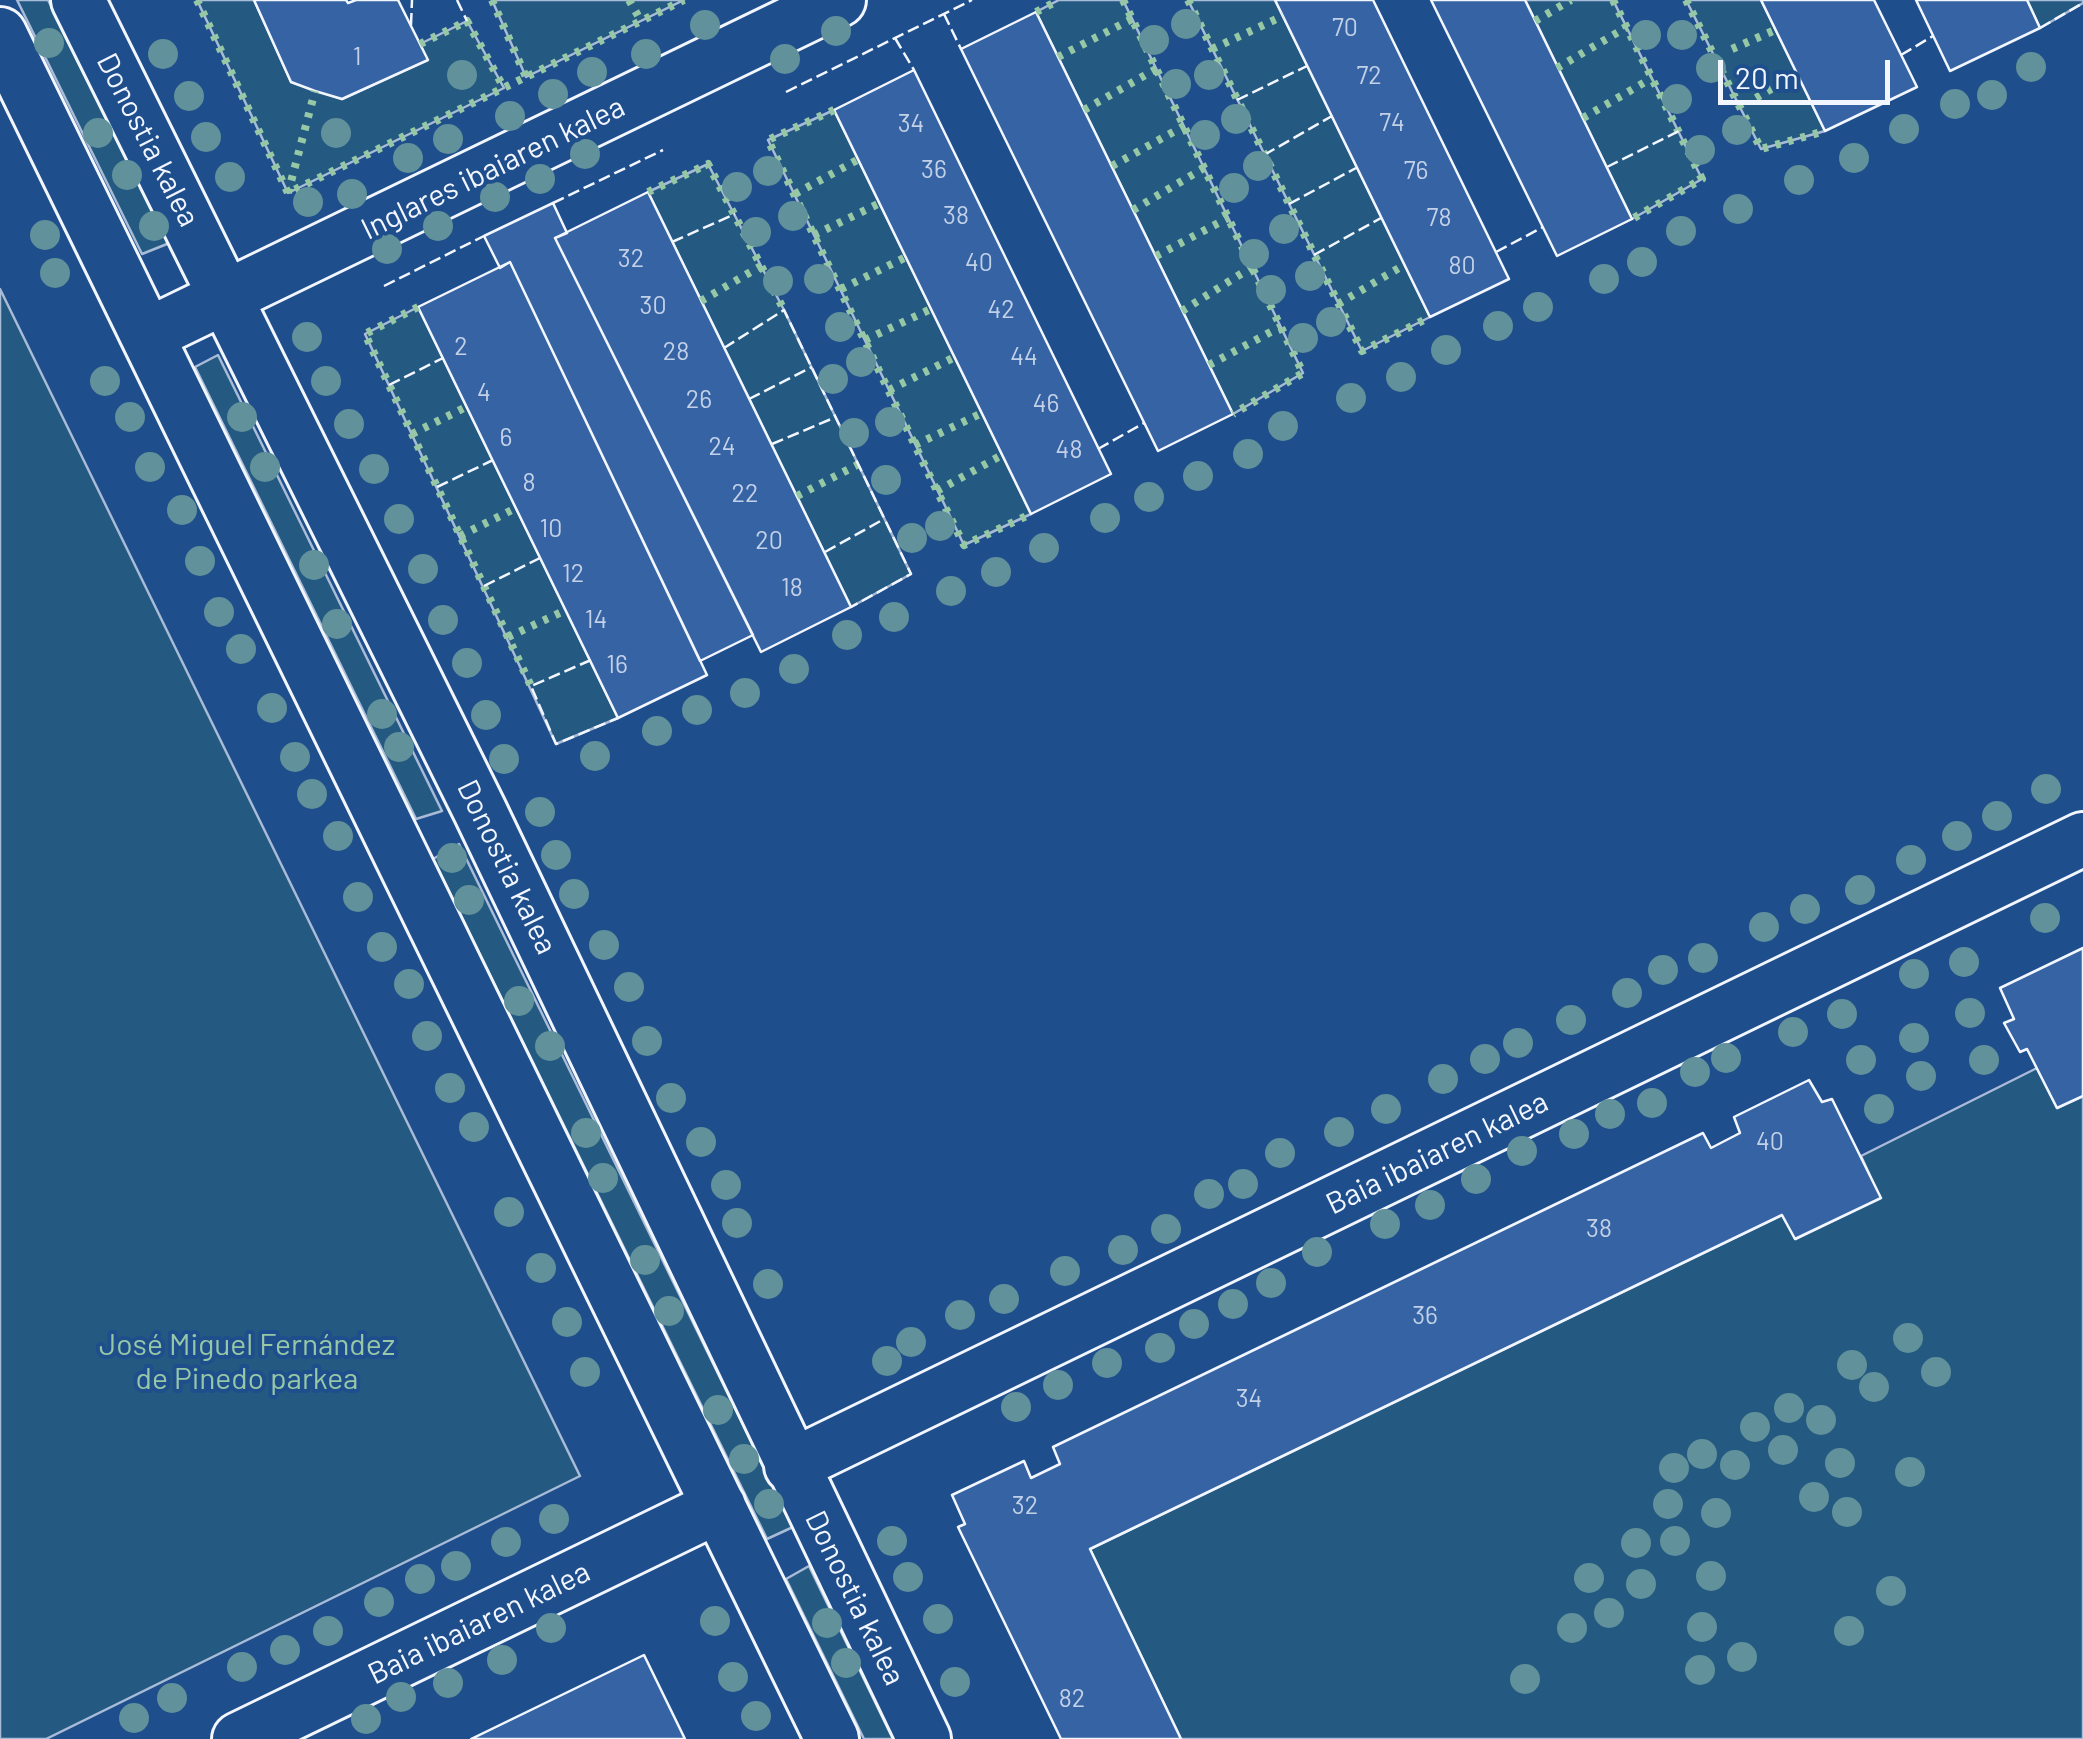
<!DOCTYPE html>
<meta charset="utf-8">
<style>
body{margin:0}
#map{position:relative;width:2083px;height:1739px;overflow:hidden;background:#1f4e8c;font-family:Barlow,sans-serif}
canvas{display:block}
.scale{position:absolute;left:1718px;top:60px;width:172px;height:45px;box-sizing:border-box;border:5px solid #f2f6ff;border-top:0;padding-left:12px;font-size:30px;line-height:35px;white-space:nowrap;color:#f2f6ff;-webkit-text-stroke:8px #1f4e8c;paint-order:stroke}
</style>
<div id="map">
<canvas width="2083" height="1739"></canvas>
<div class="scale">20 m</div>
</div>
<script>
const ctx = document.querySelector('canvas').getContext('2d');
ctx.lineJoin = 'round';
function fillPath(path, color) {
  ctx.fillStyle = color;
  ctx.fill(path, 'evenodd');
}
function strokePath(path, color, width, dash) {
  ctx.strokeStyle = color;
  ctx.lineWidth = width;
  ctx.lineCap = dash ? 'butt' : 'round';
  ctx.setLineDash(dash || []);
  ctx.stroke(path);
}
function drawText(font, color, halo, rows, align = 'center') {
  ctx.font = font + ' Barlow,sans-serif';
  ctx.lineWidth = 8;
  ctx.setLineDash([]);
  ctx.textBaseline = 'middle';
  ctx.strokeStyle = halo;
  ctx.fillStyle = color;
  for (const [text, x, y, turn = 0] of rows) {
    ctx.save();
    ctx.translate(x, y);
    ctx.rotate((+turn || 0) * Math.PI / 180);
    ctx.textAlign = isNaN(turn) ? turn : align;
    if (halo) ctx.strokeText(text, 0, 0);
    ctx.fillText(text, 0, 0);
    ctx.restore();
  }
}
const green = new Path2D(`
 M17 0H48L172 242 142 254Z
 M197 0H254L291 82 342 99 427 60 420 44 467 21 504 88 288 193Z
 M492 0H684L526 77Z
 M1059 0H1123L1303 373 1233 414 1036 12Z
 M1188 0H1275L1430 317 1362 351Z
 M1525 0H1613L1702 179 1632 219Z
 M1686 0H1761L1825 131 1761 149Z
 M2027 0H2083V3L2040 28Z
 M834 110 1031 514 964 545 768 140Z
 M708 164 784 310 911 574 851 607 648 192Z
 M0 289 580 1476 46 1739H0Z
 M418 307 618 718 556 744 365 334Z
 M218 355 442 811 416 819 195 367Z
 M459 844 793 1527 767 1539 433 859Z
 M2037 1068 2057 1108 2083 1096V1739H1181L1090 1549 1782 1215 1796 1239 1880 1198 1861 1156Z
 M809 1566 893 1739H864L786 1579Z`);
const building = new Path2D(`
 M254 0H346L348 3 356 0H398L428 60 342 99 315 91 291 82Z
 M1275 0H1373L1509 279 1430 317Z
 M1431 0H1525L1632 219 1557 256Z
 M1761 0H1874L1917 87 1825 131Z
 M1916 0H2027L2040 28 1950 71Z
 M1036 12 1233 414 1158 451 961 49Z
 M914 70 1111 474 1031 514 834 110Z
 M648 192 851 607 761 652 555 238Z
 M553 203 567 233 555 238 753 635 700 661 510 262 500 268 484 236Z
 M510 262 707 675 618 718 418 307Z
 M2083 948V1096L2057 1108 2027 1049 2020 1052 2004 1023 2014 1019 2000 988Z
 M1809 1080 1822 1102 1832 1099 1881 1198 1795 1239 1782 1215 1090 1549 1181 1739H1061L958 1527 965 1524 952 1495 1024 1461 1031 1478 1060 1464 1053 1447 1703 1133 1711 1148 1740 1133 1734 1117Z
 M644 1655 685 1739H471Z`);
const minor = new Path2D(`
 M78 0 480 811 924 1739
 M0 34 832 1739
 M147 335 839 0
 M791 1466 2083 839
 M239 1739 719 1506`);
const hedge = new Path2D(`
 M197 0 288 193 684 0
 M492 0 526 77
 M629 0 641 21
 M1123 0 1303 373 1233 414
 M1188 0 1362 351 1430 317
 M1613 0 1702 179 1632 219
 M1686 0 1761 149 1825 131
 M1036 12 1059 0
 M1535 21 1571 0
 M420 44 467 21 504 88
 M1212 49 1283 16
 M1732 49 1775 30
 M1058 57 1132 19
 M1557 68 1627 27
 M1756 98 1796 74
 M834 110 768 140 937 491 964 545 1031 514
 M1084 110 1156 69
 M1583 118 1652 78
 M1112 166 1184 126
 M648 192 708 164 784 310
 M288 193 315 91
 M795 194 859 159
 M1133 210 1204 168
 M814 235 880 203
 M1156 256 1228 218
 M841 289 906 257
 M701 301 761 266
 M1338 304 1404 265
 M418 307 365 334 531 686
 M1182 311 1252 267
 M865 340 931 309
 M1209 365 1280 327
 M889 390 955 357
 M412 434 466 407
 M915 445 982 413
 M937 491 1002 455
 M797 496 859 464
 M460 536 516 508
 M508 637 566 610`);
const fence = new Path2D(`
 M457 0 467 21
 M944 14 961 49
 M411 25 412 0
 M2040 28 2083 3
 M895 38 914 70
 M1901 55 1933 36
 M786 92 972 0
 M1237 100 1307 66
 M1264 155 1332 116
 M1607 167 1679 131
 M553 203 663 150
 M1289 204 1356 168
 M672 242 735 214
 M1496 252 1543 227
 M1314 255 1381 218
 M384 286 484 236
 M724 348 784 310 911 574 851 607
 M389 385 443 358
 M749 399 812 367
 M772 444 836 417
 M1098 449 1144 423
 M437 487 493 460
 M825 552 884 519
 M484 586 540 558
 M591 660 531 686 556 744 618 718`);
const trees = [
 [1186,24],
 [705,25],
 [836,31],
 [1646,35],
 [1682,35],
 [1154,40],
 [49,43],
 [163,54],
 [646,54],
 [785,59],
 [2031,67],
 [1711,68],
 [592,72],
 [462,75],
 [1209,75],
 [1176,84],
 [553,94],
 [1992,95],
 [189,96],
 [1677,99],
 [1955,104],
 [510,116],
 [1236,119],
 [1904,129],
 [1737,130],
 [98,133],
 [336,133],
 [1205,135],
 [206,137],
 [448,139],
 [1700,150],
 [585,154],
 [408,158],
 [1854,158],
 [1258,166],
 [768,171],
 [127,175],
 [230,177],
 [540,179],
 [1799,180],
 [737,187],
 [1234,188],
 [352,194],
 [495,197],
 [308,202],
 [1738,209],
 [793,216],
 [154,226],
 [438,226],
 [1284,229],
 [1681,231],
 [756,232],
 [45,235],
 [387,249],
 [1254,254],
 [1642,262],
 [55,273],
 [1310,276],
 [819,279],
 [1604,279],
 [778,281],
 [1271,290],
 [1538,307],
 [1331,322],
 [1498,326],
 [840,327],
 [307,337],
 [1303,338],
 [1446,350],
 [861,362],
 [1401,377],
 [833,379],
 [105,381],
 [326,381],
 [1351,398],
 [130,417],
 [242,417],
 [890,422],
 [349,424],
 [1283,426],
 [854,433],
 [1248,454],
 [150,467],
 [265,467],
 [374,469],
 [1198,476],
 [886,480],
 [1149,497],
 [182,510],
 [1105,518],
 [399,519],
 [940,526],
 [912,538],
 [1044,548],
 [200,561],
 [314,565],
 [423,569],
 [996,572],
 [951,591],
 [219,612],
 [894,617],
 [443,620],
 [337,624],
 [847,635],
 [241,649],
 [467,663],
 [794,669],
 [745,693],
 [272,708],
 [697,710],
 [382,714],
 [486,715],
 [657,731],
 [399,747],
 [595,756],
 [295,757],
 [504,759],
 [2046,789],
 [312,794],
 [540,812],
 [1997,816],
 [338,836],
 [1957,836],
 [556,855],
 [452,858],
 [1911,860],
 [1860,890],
 [574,894],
 [358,897],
 [469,900],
 [1805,909],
 [2045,918],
 [1764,927],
 [604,945],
 [382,947],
 [1703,958],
 [1964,962],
 [1663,970],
 [1914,974],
 [409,984],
 [629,987],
 [1627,993],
 [519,1001],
 [1970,1013],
 [1842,1014],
 [1571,1020],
 [1793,1032],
 [427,1036],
 [1914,1038],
 [647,1041],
 [1518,1043],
 [550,1046],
 [1726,1058],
 [1485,1059],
 [1861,1060],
 [1984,1060],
 [1695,1072],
 [1921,1076],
 [1443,1079],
 [450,1088],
 [671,1098],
 [1652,1103],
 [1386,1109],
 [1879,1109],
 [1610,1114],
 [474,1127],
 [1339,1132],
 [586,1133],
 [1574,1134],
 [701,1142],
 [1522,1151],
 [1280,1153],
 [603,1178],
 [1476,1179],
 [1243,1184],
 [726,1185],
 [1209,1194],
 [1430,1205],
 [509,1212],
 [737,1223],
 [1385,1224],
 [1166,1229],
 [1123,1250],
 [1317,1252],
 [645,1260],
 [541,1268],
 [1065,1271],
 [1271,1283],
 [768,1284],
 [1004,1299],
 [1233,1304],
 [669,1311],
 [960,1315],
 [567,1322],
 [1194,1324],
 [1908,1338],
 [911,1342],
 [1160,1348],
 [887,1361],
 [1107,1363],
 [1852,1365],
 [585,1372],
 [1936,1372],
 [1058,1385],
 [1874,1387],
 [1016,1407],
 [1789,1408],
 [718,1410],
 [1821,1420],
 [1755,1427],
 [1783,1450],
 [1702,1454],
 [744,1459],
 [1840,1463],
 [1735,1465],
 [1674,1468],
 [1910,1472],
 [1814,1497],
 [769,1504],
 [1668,1504],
 [1847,1512],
 [1716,1513],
 [554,1519],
 [892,1541],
 [1675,1541],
 [506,1542],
 [1636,1543],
 [456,1566],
 [1711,1576],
 [908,1577],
 [1589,1578],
 [420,1579],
 [1641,1584],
 [1891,1591],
 [379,1602],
 [1609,1613],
 [938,1619],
 [715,1621],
 [827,1623],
 [1702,1627],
 [551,1628],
 [1572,1628],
 [328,1631],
 [1849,1631],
 [285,1650],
 [1742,1657],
 [502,1660],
 [846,1663],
 [242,1667],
 [1700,1670],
 [733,1677],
 [1525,1679],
 [955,1682],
 [448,1683],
 [401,1697],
 [172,1698],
 [756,1716],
 [134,1718],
 [366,1719]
];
const numberNames = [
 ["70",1345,28],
 ["1",357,57],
 ["72",1369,76],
 ["74",1392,123],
 ["34",911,124],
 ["36",934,170],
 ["76",1416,171],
 ["38",956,216],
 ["78",1439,218],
 ["32",631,259],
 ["40",979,263],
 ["80",1462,266],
 ["30",653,306],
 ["42",1001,310],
 ["2",461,347],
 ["28",676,352],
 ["44",1024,357],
 ["4",484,393],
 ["26",699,400],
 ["46",1046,404],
 ["6",506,438],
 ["24",722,447],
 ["48",1069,450],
 ["8",529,483],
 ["22",745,494],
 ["10",551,529],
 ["20",769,541],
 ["12",573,574],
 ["18",792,588],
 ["14",596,620],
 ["16",617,665],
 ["40",1770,1142],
 ["38",1599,1229],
 ["36",1425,1316],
 ["34",1249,1399],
 ["32",1025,1506],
 ["82",1072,1699]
];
const streetNames = [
 ["Donostia kalea",148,140,63],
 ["Inglares ibaiaren kalea",493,168,-26],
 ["Donostia kalea",507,867,64],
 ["Baia ibaiaren kalea",1437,1153,-26],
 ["Donostia kalea",855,1598,64],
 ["Baia ibaiaren kalea",479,1623,-26]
];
const parkNames = [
 ["José Miguel Fernández",247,1345],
 ["de Pinedo parkea",247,1379]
];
fillPath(green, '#245a82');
strokePath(green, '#a8bbd7', 2.5);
fillPath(building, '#3563a3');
strokePath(building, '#f2f6ff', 2.5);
strokePath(minor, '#f2f6ff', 58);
strokePath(minor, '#1f4e8c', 52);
strokePath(hedge, '#97c8a6', 8, [5, 8]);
strokePath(fence, '#f2f6ff', 2.5, [12, 5]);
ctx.fillStyle = '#61919a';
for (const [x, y] of trees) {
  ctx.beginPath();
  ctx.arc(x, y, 15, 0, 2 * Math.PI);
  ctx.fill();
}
drawText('25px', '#c3d1e8', null, numberNames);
drawText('30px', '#f2f6ff', '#1f4e8c', streetNames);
drawText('30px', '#97c8a6', '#1f4e8c', parkNames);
</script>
